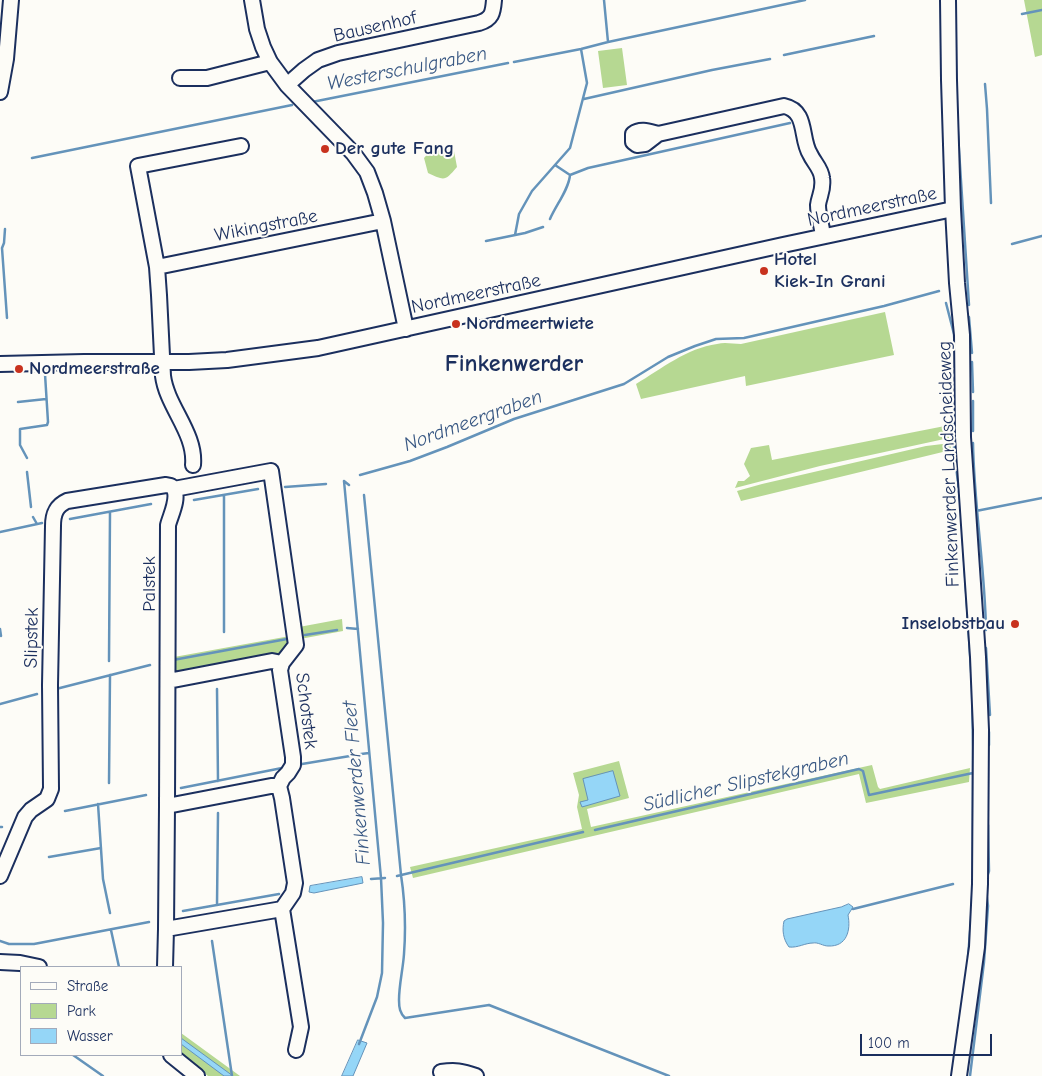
<!DOCTYPE html>
<meta charset="utf-8">
<style>
body{margin:0}
#map{position:relative;width:1042px;height:1076px;overflow:hidden;background:#fdfcf7;font-family:"Comic Neue",sans-serif}
canvas{display:block}
.legend{position:absolute;left:20px;top:966px;width:162px;height:90px;box-sizing:border-box;background:#fdfcf7;border:1px solid #a3aaba;margin:0;padding:6px 9px;list-style:none;font-size:15px;color:#1b2f5e}
.legend li{display:flex;align-items:center;gap:10px;height:25px}
.legend b{width:25px;border:1px solid #a3aaba}
.scale{position:absolute;left:860px;top:1034px;width:132px;height:22px;box-sizing:border-box;border:2px solid #1b2f5e;border-top:0;padding-left:6px;font-size:15px;line-height:18px;white-space:nowrap;color:#1b2f5e;-webkit-text-stroke:4px #fdfcf7;paint-order:stroke}
</style>
<div id="map">
<canvas width="1042" height="1076"></canvas>
<ul class="legend">
<li><b style="height:6px;background:#fdfcf7"></b>Straße</li>
<li><b style="height:14px;background:#b6d892"></b>Park</li>
<li><b style="height:14px;background:#95d6f7"></b>Wasser</li>
</ul>
<div class="scale">100 m</div>
</div>
<script>
const ctx = document.querySelector('canvas').getContext('2d');
ctx.lineJoin = 'round';
function fillPath(path, color) {
  ctx.fillStyle = color;
  ctx.fill(path, 'evenodd');
}
function strokePath(path, color, width, dash) {
  ctx.strokeStyle = color;
  ctx.lineWidth = width;
  ctx.lineCap = dash ? 'butt' : 'round';
  ctx.setLineDash(dash || []);
  ctx.stroke(path);
}
function drawText(font, color, halo, rows, align = 'center') {
  ctx.font = font + ' "Comic Neue",sans-serif';
  ctx.lineWidth = 4;
  ctx.setLineDash([]);
  ctx.textBaseline = 'middle';
  ctx.strokeStyle = halo;
  ctx.fillStyle = color;
  for (const [text, x, y, turn = 0] of rows) {
    ctx.save();
    ctx.translate(x, y);
    ctx.rotate((+turn || 0) * Math.PI / 180);
    ctx.textAlign = isNaN(turn) ? turn : align;
    if (halo) ctx.strokeText(text, 0, 0);
    ctx.fillText(text, 0, 0);
    ctx.restore();
  }
}
const green = new Path2D(`
 M1024 0H1042V55L1035 57Z
 M622 48 627 85 603 88 598 51Z
 M440 145 454 151 457 167C445 181 445 181 428 173L424 158 435 146Z
 M885 312 894 355 746 386 745 376 641 399 636 384C661 369 687 348 717 344 725 342 733 344 741 344Z
 M950 425 949 438 820 466 735 488 738 481H744L750 476 744 464 751 448 769 445 772 460Z
 M951 443V450L741 501 737 491 762 484 926 446Z
 M342 619 343 631 300 639 299 627Z
 M290 636 291 648 281 657 174 676V657Z
 M619 761 629 798 587 809 591 827 872 765 878 787 880 789 970 768 969 782 866 803 859 774 413 878 410 867 582 829 577 807 579 795 573 773Z
 M181 1033 240 1076H208L181 1054Z`);
const water = new Path2D(`
 M613 771 620 796 582 807 580 802 588 800 583 779Z
 M362 877 363 883 314 893 309 892 310 886Z
 M849 904 853 907 848 915C851 930 847 947 828 946 823 946 818 942 813 943 805 943 798 948 789 947 783 939 782 930 784 921L787 919 841 907Z
 M181 1038 233 1076H224L181 1044Z
 M358 1040 367 1043 353 1076H342Z`);
const stream = new Path2D(`
 M604 0 608 42
 M1022 14 1042 10
 M784 55 874 36
 M514 62 581 49 608 42 805 0
 M985 84 987 109 991 203
 M584 99 712 70 770 59
 M312 102 508 63
 M957 119 969 305
 M32 158 292 105
 M570 175 588 168 790 123
 M550 219C556 205 569 189 570 175L555 165
 M5 229 4 243 2 248 7 318
 M515 235 519 214 532 191 570 148 587 83 581 49
 M486 241 525 233 543 227
 M1012 244 1042 236
 M946 303 954 334 955 353
 M969 317 972 353
 M972 362 973 392
 M956 368 954 449 961 508
 M973 401V431
 M18 402 46 399
 M973 443C974 506 985 568 986 630
 M27 458 20 445V429L47 425 48 422 45 374
 M27 472 31 507
 M360 475 410 461 447 447 514 419 624 384 668 357 695 346 716 339 744 338 884 306 939 291
 M344 481 381 878 383 923 382 973 377 997 359 1044
 M344 481 349 485
 M285 487 326 484
 M224 495V632
 M364 495 401 875C405 901 406 927 404 954 403 969 399 985 399 1000 399 1008 400 1013 405 1018L489 1005 669 1076
 M194 500 258 489
 M976 511 1042 498
 M33 517 37 524
 M70 519 151 504
 M962 527 972 686 973 748V880L971 920 968 957
 M0 532 42 523
 M347 628 358 629
 M0 629 1 636
 M305 635 337 630
 M986 648 990 715
 M173 660 287 639
 M109 661 110 512
 M56 689 150 665
 M217 689 218 781
 M0 704 37 694
 M989 732V745
 M361 754 369 753
 M302 764 350 756
 M109 783 110 675
 M181 788 282 768
 M98 804 103 879 110 913
 M65 811 146 795
 M0 827H2
 M595 830 859 769 863 771 869 795 973 773
 M49 857 101 848
 M397 876 583 832
 M987 877 989 871 988 825
 M371 879 385 878
 M217 905 218 813
 M853 909 953 884
 M183 911 279 894
 M111 930 119 967
 M0 941 9 944H34L149 922
 M212 941 232 1076
 M73 1055 103 1076
 M970 1076 984 962 988 906 986 891`);
const minor = new Path2D(`
 M252 0 257 29 263 47 270 62 287 85 353 153 367 172 375 193 383 221 406 329
 M948 0 949 80 953 209 957 283 962 335 963 437 978 657 981 730 980 884 977 947 959 1076
 M180 78H207L270 62
 M287 85 304 70 318 60 338 53 479 23C492 19 493 13 494 0
 M0 92 6 59 11 0
 M658 134 645 144 637 145 633 142V134C641 128 650 132 658 134L784 106C808 111 800 138 810 154 814 163 821 168 822 178 824 190 819 196 818 205 818 215 822 226 823 236
 M157 267 383 221
 M0 364 84 362H189L227 360 318 348 783 245 953 209
 M193 465C196 433 167 407 163 376L159 295 157 267 138 166 241 146
 M174 489 271 471 296 645 282 663 280 670 293 757V765L288 773 283 778 279 786 282 798 295 883 293 893 282 909 301 1027 296 1050
 M168 681 272 661 282 663
 M167 806 271 786H279
 M0 876 25 817 31 810 47 799 51 789 50 685 53 526C53 514 56 506 67 501L166 485 171 486 174 489
 M166 929 282 909
 M0 962 20 963 39 967
 M165 967 166 929 167 806 168 525C171 514 179 499 174 489
 M171 1055 197 1076
 M441 1072C455 1070 462 1071 476 1076`);
const markers = [
 [325,149,5,"#c8321e"],
 [764,271,5,"#c8321e"],
 [456,324,5,"#c8321e"],
 [19,369,5,"#c8321e"],
 [1015,624,5,"#c8321e"]
];
const streetNames = [
 ["Bausenhof",375,27,-13],
 ["Nordmeerstraße",872,207,-12],
 ["Wikingstraße",266,226,-11],
 ["Nordmeerstraße",476,294,-12],
 ["Finkenwerder Landscheideweg",949,464,-92],
 ["Palstek",150,584,-90],
 ["Slipstek",32,638,-89],
 ["Schotstek",306,711,83]
];
const poiNames = [
 ["Der gute Fang",335,149],
 ["Hotel",774,260],
 ["Kiek-In Grani",774,282],
 ["Nordmeertwiete",466,324],
 ["Nordmeerstraße",29,369],
 ["Inselobstbau",1005,624,"right"]
];
const waterNames = [
 ["Westerschulgraben",407,69,-11],
 ["Nordmeergraben",473,421,-20],
 ["Südlicher Slipstekgraben",746,782,-13],
 ["Finkenwerder Fleet",357,783,-95]
];
const districtNames = [
 ["Finkenwerder",514,364]
];
fillPath(green, '#b6d892');
fillPath(water, '#95d6f7');
strokePath(water, '#6493ba', 1);
strokePath(stream, '#6493ba', 2.5);
strokePath(minor, '#1b2f5e', 18);
strokePath(minor, '#fdfcf7', 14);
for (const [x, y, r, color] of markers) {
  const dot = new Path2D();
  dot.arc(x, y, r, 0, 2 * Math.PI);
  ctx.fillStyle = color;
  ctx.fill(dot);
  strokePath(dot, '#fdfcf7', 2);
}
drawText('19px', '#1b2f5e', '#fdfcf7', streetNames);
drawText('bold 19px', '#1b2f5e', '#fdfcf7', poiNames, 'left');
drawText('italic 20px', '#3a5984', '#fdfcf7', waterNames);
drawText('bold 24px', '#1b2f5e', '#fdfcf7', districtNames);
</script>
